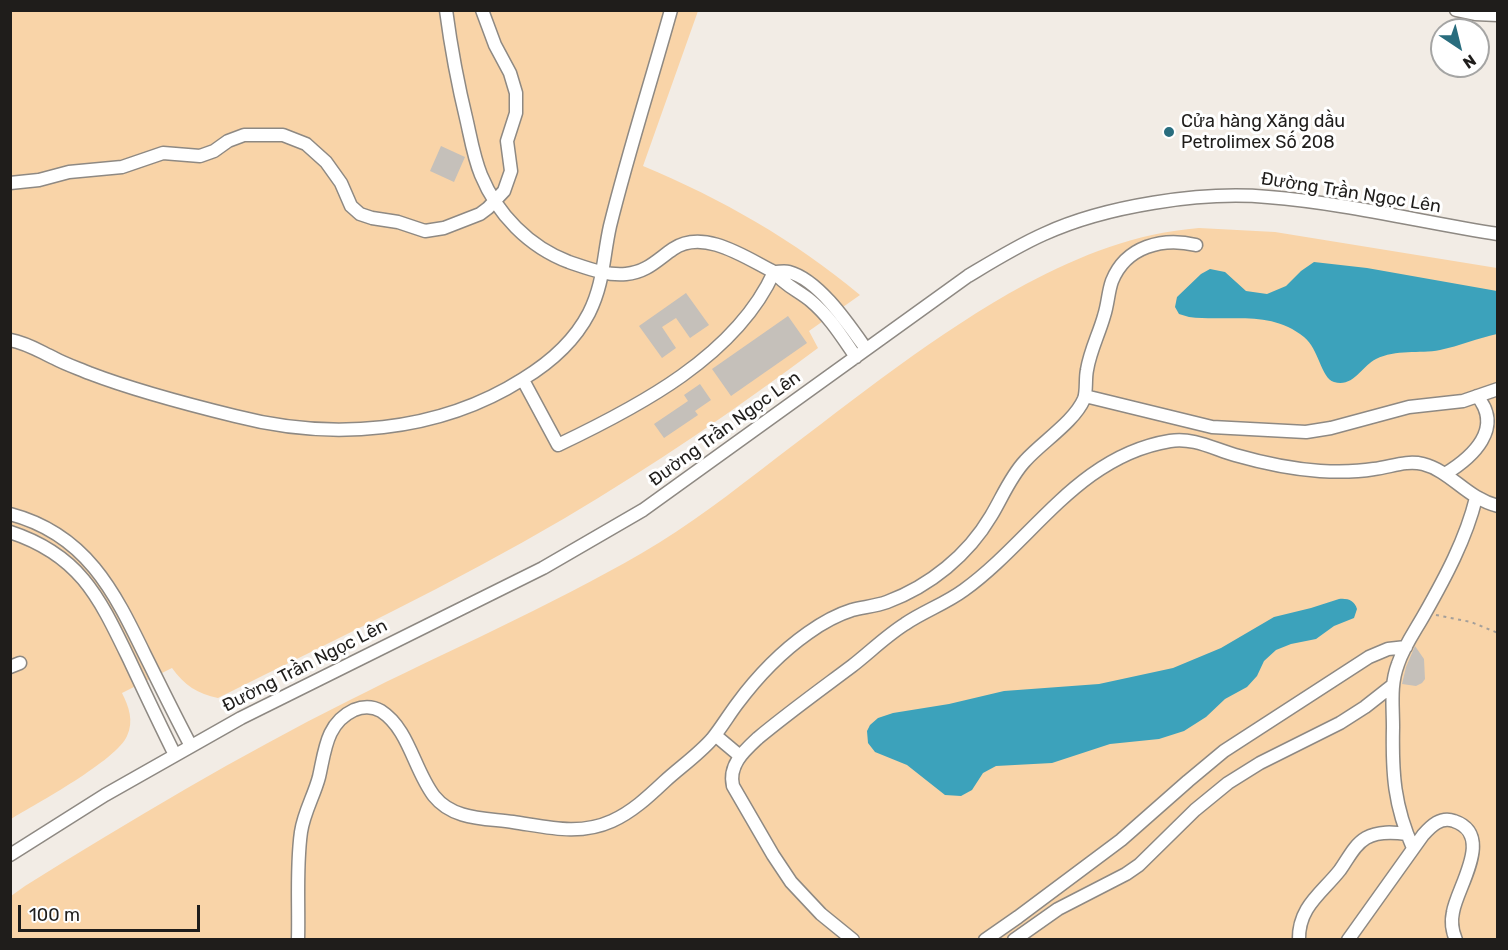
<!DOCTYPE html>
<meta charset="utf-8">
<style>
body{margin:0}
#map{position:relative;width:1508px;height:950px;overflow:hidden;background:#f2ece5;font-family:Rubik,sans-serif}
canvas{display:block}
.frame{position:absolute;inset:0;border:12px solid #1f1d1b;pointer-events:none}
.north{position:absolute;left:1430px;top:18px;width:60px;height:60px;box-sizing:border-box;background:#fff;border:2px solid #a5a5a4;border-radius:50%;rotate:145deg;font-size:16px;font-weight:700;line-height:24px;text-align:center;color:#1f1d1b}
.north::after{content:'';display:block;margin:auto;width:21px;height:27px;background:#296d7e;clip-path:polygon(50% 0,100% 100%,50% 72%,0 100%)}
.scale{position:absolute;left:18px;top:905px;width:182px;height:27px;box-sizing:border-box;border:3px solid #1f1d1b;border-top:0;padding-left:8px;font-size:18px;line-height:21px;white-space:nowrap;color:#1f1d1b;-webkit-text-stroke:4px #fff;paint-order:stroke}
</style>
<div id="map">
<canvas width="1508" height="950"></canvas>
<div class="frame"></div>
<div class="north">N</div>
<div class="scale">100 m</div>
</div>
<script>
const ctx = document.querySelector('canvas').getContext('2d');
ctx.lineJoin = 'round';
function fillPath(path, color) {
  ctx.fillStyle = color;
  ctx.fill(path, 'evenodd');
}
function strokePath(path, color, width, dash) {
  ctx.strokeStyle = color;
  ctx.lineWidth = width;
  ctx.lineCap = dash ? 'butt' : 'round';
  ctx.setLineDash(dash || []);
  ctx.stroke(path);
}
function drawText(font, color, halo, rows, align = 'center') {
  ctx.font = font + ' Rubik,sans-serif';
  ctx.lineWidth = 6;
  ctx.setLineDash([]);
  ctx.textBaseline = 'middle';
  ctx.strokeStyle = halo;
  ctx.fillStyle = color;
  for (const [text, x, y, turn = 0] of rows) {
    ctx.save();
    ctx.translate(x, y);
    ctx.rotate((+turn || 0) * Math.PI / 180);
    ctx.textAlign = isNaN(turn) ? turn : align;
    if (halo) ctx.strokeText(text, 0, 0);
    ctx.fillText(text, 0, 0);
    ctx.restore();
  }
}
const green = new Path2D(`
 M11 11H698L643 166C722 199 794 240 860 295L809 331 818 348C736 409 653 466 565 518 453 584 334 640 218 698 198 694 184 685 172 668L122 693C129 707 134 721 127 736 117 760 36 804 11 819Z
 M1199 228 1275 232 1497 268V939L11 940V896L25 886C131 820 238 756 350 700 447 651 547 608 642 553 689 526 732 492 775 459 856 398 936 333 1026 284 1081 255 1136 233 1199 228Z`);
const water = new Path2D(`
 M1314 262 1367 268 1497 291V334C1478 338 1459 346 1440 350 1419 354 1396 349 1376 359 1362 366 1353 388 1334 382 1321 378 1319 349 1304 337 1270 309 1229 322 1189 317L1179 314 1175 307 1177 297 1201 274 1210 269 1225 272 1246 291 1267 294 1286 286 1301 271Z
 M1339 599C1348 598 1355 601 1357 609L1354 618 1334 626 1316 639 1291 644 1276 650 1264 661 1257 676 1247 687 1225 699 1206 717 1184 731 1159 739 1110 744 1052 763 996 766 983 773 972 790 961 796 945 795 907 765 875 752 868 743 867 731 870 725 878 718 893 713 949 704 1004 691 1099 684 1173 668 1221 648 1274 617 1311 608Z`);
const building = new Path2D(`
 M441 146 465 157 454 182 430 171Z
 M686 293 709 325 690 338 676 318 662 327 676 348 662 358 639 326Z
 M788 316 807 343 731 396 712 369Z
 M700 384 711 400 695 411 698 415 664 438 654 424 688 401 684 395Z
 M1415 646 1424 659 1425 679 1422 683 1416 686 1402 684 1406 667Z`);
const path = new Path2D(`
 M1436 615 1471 622 1498 633`);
const minor = new Path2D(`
 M446 10C451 48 458 85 467 122 471 140 474 158 481 175 497 214 529 247 569 262 587 268 607 276 626 274 647 272 657 260 673 249 704 228 746 258 774 272 736 356 638 407 558 445L523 380
 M1456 10 1475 14 1498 15
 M10 183 39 180 69 172 122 167 163 153 200 156 214 151 228 141 244 135H283L306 144 326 162 341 183 351 206 360 214 372 218 398 222 425 231 444 228 480 214 488 208 504 191 511 171 507 141 516 113V93L510 73 495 45 482 10
 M10 340C27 343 39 351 54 358 65 364 77 368 89 373 136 391 186 404 235 416 331 441 438 433 523 379 551 362 574 342 589 313 604 283 603 257 610 226 628 153 651 82 671 10
 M856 357C842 337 830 317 811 301 799 291 784 285 774 272 779 272 785 271 789 272 819 280 849 325 866 349
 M1085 396 1212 427 1306 432 1331 428 1409 407 1463 401 1498 389
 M1445 474C1473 457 1504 428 1477 396
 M10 514C86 534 114 591 145 655 160 685 175 716 191 746
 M10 532C80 555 99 597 129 659 144 691 159 723 175 755
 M10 667 20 663
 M715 735 740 756
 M1413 848C1394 806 1392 773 1393 727 1393 705 1390 685 1398 664 1404 646 1415 631 1424 615 1445 578 1466 539 1476 498
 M10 855 105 795 241 718 543 568 643 510 968 276C993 261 1017 246 1044 234 1105 206 1201 191 1268 197 1345 203 1421 222 1498 234
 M298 940C299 904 296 867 301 832 304 812 314 796 319 777 325 751 326 723 354 710 364 706 372 706 381 711 409 729 414 770 434 796 453 820 485 818 513 822 547 827 579 836 612 821 632 812 648 797 664 782 679 768 698 755 712 739 721 728 728 716 737 704 757 677 781 652 808 633 822 623 836 615 852 610 864 607 876 606 887 602 930 586 968 555 991 516 1002 498 1010 477 1025 461 1042 442 1074 422 1084 399 1087 391 1085 379 1087 370 1090 351 1099 334 1104 316 1108 304 1108 292 1112 281 1126 246 1163 237 1196 245
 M853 940 821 914 791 882 773 855 733 786C728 765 744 751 758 738 788 713 820 690 852 666 870 652 886 636 905 624 924 611 945 604 964 590 1033 540 1078 456 1170 441 1193 437 1214 449 1235 455 1263 463 1291 469 1320 471 1338 472 1356 472 1374 469 1391 467 1406 460 1423 464 1451 471 1466 498 1498 506
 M985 940 1018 917 1121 840 1188 781 1224 751 1369 657 1388 649 1406 647
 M1014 940 1058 909 1126 874 1139 865 1195 810 1228 783 1260 763 1340 723 1365 707 1393 685
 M1299 940C1298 907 1322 893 1340 870 1348 859 1354 845 1366 838 1378 831 1393 832 1407 834
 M1348 940 1423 835C1431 826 1441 816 1454 821 1495 835 1457 887 1453 912 1451 921 1452 931 1456 940`);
const markers = [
 [1169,132,6,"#296d7e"]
];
const poiNames = [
 ["Cửa hàng Xăng dầu",1181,122],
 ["Petrolimex Số 208",1181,143]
];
const streetNames = [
 ["Đường Trần Ngọc Lên",1351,193,9],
 ["Đường Trần Ngọc Lên",725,429,-36],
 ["Đường Trần Ngọc Lên",305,666,-27]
];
fillPath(green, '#f9d4a8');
fillPath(water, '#3ca2bb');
fillPath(building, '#c5c0ba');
strokePath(minor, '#8e8983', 15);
strokePath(path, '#a49f9a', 2, [3, 4.5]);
strokePath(minor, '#fff', 12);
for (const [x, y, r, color] of markers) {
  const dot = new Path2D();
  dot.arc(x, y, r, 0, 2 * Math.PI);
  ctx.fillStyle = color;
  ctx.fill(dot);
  strokePath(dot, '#fff', 2);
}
drawText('18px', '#1f1d1b', '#fff', poiNames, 'left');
drawText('18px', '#1f1d1b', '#fff', streetNames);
</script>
